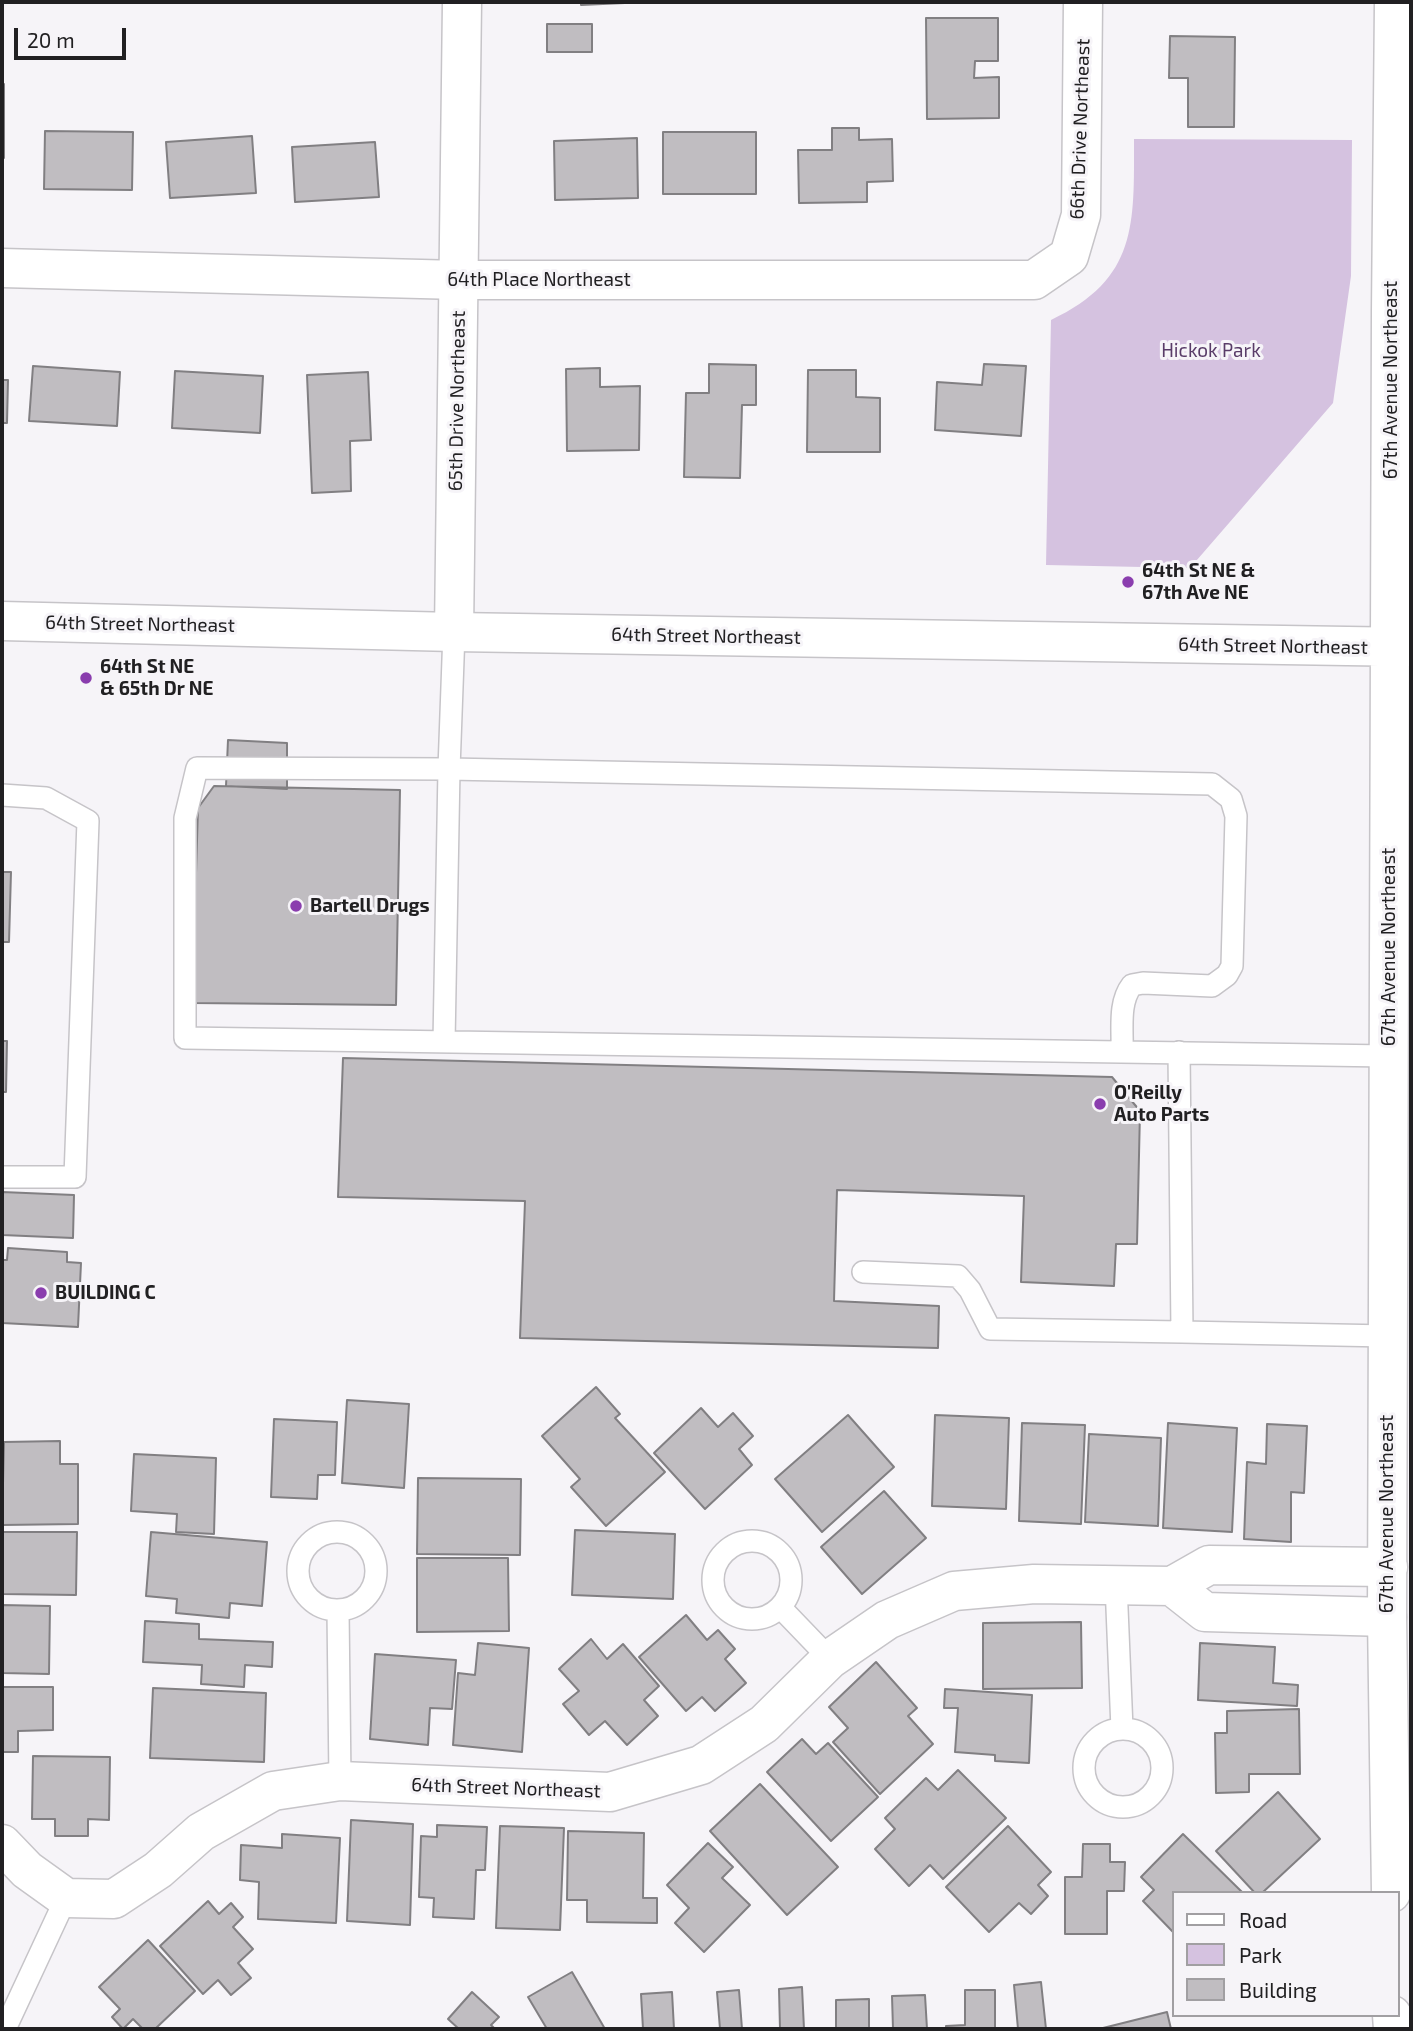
<!DOCTYPE html>
<style>
body{margin:0}
#map{position:relative;width:1413px;height:2031px;overflow:hidden;background:#f6f4f8;font-family:"Exo 2",sans-serif}
canvas{display:block}
.frame{position:absolute;inset:0;border:4px solid #212022;pointer-events:none}
.legend{position:absolute;left:1172px;top:1891px;width:228px;height:126px;box-sizing:border-box;background:#f6f4f8;border:2px solid #a19fa2;margin:0;padding:9px 12px;list-style:none;font-size:21px;color:#212022}
.legend li{display:flex;align-items:center;gap:14px;height:35px}
.legend b{width:35px;border:2px solid #a19fa2}
.scale{position:absolute;left:14px;top:28px;width:112px;height:32px;box-sizing:border-box;border:4px solid #212022;border-top:0;padding-left:9px;font-size:21px;line-height:24px;white-space:nowrap;color:#212022;-webkit-text-stroke:5px #f6f4f8;paint-order:stroke}
</style>
<div id="map">
<canvas width="1413" height="2031"></canvas>
<div class="frame"></div>
<ul class="legend">
<li><b style="height:9px;background:#fff"></b>Road</li>
<li><b style="height:19px;background:#d5c2e0"></b>Park</li>
<li><b style="height:19px;background:#c0bdc1"></b>Building</li>
</ul>
<div class="scale">20 m</div>
</div>
<script>
const ctx = document.querySelector('canvas').getContext('2d');
ctx.lineJoin = 'round';
function fillPath(path, color) {
  ctx.fillStyle = color;
  ctx.fill(path, 'evenodd');
}
function strokePath(path, color, width, dash) {
  ctx.strokeStyle = color;
  ctx.lineWidth = width;
  ctx.lineCap = dash ? 'butt' : 'round';
  ctx.setLineDash(dash || []);
  ctx.stroke(path);
}
function drawText(font, color, halo, rows, align = 'center') {
  ctx.font = font + ' "Exo 2",sans-serif';
  ctx.lineWidth = 6;
  ctx.setLineDash([]);
  ctx.textBaseline = 'middle';
  ctx.strokeStyle = halo;
  ctx.fillStyle = color;
  for (const [text, x, y, turn = 0] of rows) {
    ctx.save();
    ctx.translate(x, y);
    ctx.rotate((+turn || 0) * Math.PI / 180);
    ctx.textAlign = isNaN(turn) ? turn : align;
    if (halo) ctx.strokeText(text, 0, 0);
    ctx.fillText(text, 0, 0);
    ctx.restore();
  }
}
const green = new Path2D(`
 M1134 139 1352 140 1351 276 1333 403 1190 568 1046 565 1051 320C1138 279 1134 224 1134 139Z`);
const building = new Path2D(`
 M581 2H625V3L581 5Z
 M926 18H998V61H975L974 78 999 77V118L927 119Z
 M547 24H592V52H547Z
 M1170 36 1235 37 1234 127H1188V78H1169Z
 M2 84H4V158H2Z
 M832 128H859V140L892 139 893 181 867 182V202L799 203 798 150H832Z
 M45 131 133 132 132 190 44 189Z
 M663 132H756V194H663Z
 M252 136 256 193 170 198 166 142Z
 M637 138 638 198 555 200 554 141Z
 M375 142 379 197 295 202 292 147Z
 M709 364 756 365V405H742L740 478 684 477 686 393H709Z
 M984 364 1026 366 1021 436 935 430 937 382 982 385Z
 M33 366 120 372 117 426 29 421Z
 M600 368V387L640 386 639 450 567 451 566 369Z
 M808 370H856V397L880 398V452H807Z
 M175 371 263 376 260 433 172 428Z
 M368 372 371 440 350 441 351 491 312 493 307 375Z
 M2 380H8L7 423H2Z
 M228 740 287 743V789L226 786Z
 M214 786 400 790 396 1005 192 1003 198 808Z
 M2 872H11L9 942H2Z
 M2 1041H7L6 1092H2Z
 M343 1058 1112 1077 1140 1111 1137 1244H1116L1114 1286 1021 1282 1024 1196 837 1190 834 1301 939 1306 938 1348 520 1338 525 1201 338 1197Z
 M2 1192 74 1195 73 1238 2 1235Z
 M8 1248 67 1252V1262L81 1263 78 1327 2 1323V1260H7Z
 M596 1387 620 1414 615 1418 665 1472 606 1526 571 1487 580 1479 542 1436Z
 M347 1400 409 1404 404 1488 342 1483Z
 M701 1408 718 1427 733 1413 753 1436 739 1449 752 1465 705 1509 654 1453Z
 M848 1415 894 1467 822 1532 775 1479Z
 M935 1415 1009 1418 1006 1509 932 1506Z
 M274 1419 337 1422 335 1475H318L317 1499 271 1497Z
 M1022 1423 1085 1425 1081 1524 1019 1521Z
 M1168 1423 1237 1428 1232 1532 1163 1528Z
 M1267 1424 1307 1426 1304 1493 1291 1492V1542L1244 1539 1247 1462 1266 1464Z
 M1089 1434 1161 1438 1158 1526 1085 1522Z
 M60 1441V1464H78V1524L2 1525 4 1442Z
 M134 1454 216 1458 214 1534 176 1532 177 1514 131 1511Z
 M418 1478 521 1479 520 1555 417 1554Z
 M884 1491 926 1538 862 1594 821 1547Z
 M575 1530 675 1534 673 1599 572 1595Z
 M2 1532H77L76 1595 2 1594Z
 M151 1532 267 1542 262 1606 230 1603 229 1618 176 1613 177 1599 146 1596Z
 M417 1558H508L509 1631 417 1632Z
 M2 1605 50 1606 49 1674 2 1673Z
 M686 1615 707 1640 718 1630 735 1649 725 1659 746 1683 715 1711 702 1697 686 1711 639 1657Z
 M145 1621 199 1624V1639L273 1642 272 1667 245 1665 244 1687 201 1684 202 1665 143 1662Z
 M1081 1622 1082 1688 983 1689V1623Z
 M591 1639 607 1659 623 1644 659 1686 644 1700 658 1716 627 1745 605 1721 589 1735 563 1704 579 1691 559 1669Z
 M478 1643 529 1648 522 1752 453 1745 458 1673 475 1675Z
 M1200 1643 1275 1647 1273 1683 1298 1685 1297 1706 1198 1700Z
 M375 1654 456 1660 452 1709 430 1708 428 1745 370 1739Z
 M876 1662 917 1708 908 1716 933 1744 880 1794 833 1742 848 1728 829 1707Z
 M2 1687H53V1730L18 1731V1752H2Z
 M153 1688 266 1693 264 1762 150 1758Z
 M945 1689 1032 1695 1029 1763 995 1761V1755L955 1752 958 1708H944Z
 M1299 1709 1300 1774H1249V1792L1216 1793 1215 1733H1227V1711Z
 M802 1739 816 1754 828 1743 878 1797 831 1841 767 1772Z
 M33 1756 110 1757 109 1820 88 1819V1836H55V1819H32Z
 M958 1770 1006 1818 943 1879 930 1865 909 1886 875 1849 895 1829 885 1818 926 1778 938 1790Z
 M760 1784 838 1867 787 1915 710 1831Z
 M1278 1792 1320 1839 1262 1893H1255L1216 1851Z
 M351 1820 413 1824 410 1925 347 1921Z
 M437 1825 487 1827 485 1870H476L474 1919 433 1917 434 1898 419 1897 421 1836 437 1837Z
 M500 1826 564 1828 560 1930 496 1928Z
 M1008 1826 1051 1872 1038 1885 1048 1896 1031 1914 1019 1903 989 1932 946 1887Z
 M568 1831 644 1833 643 1898H657V1923L587 1922V1900H567Z
 M282 1834 340 1838 336 1923 258 1919 259 1882 240 1880 241 1845 282 1848Z
 M1183 1834 1243 1893H1173V1932L1143 1901 1154 1890 1141 1877Z
 M708 1843 733 1867 722 1878 750 1905 704 1952 675 1923 689 1908 667 1885Z
 M1083 1844H1110V1862H1125L1124 1891H1107V1934H1065V1877H1082Z
 M208 1901 219 1914 231 1903 243 1917 233 1927 253 1949 238 1963 251 1978 231 1995 218 1980 203 1994 160 1946Z
 M148 1940 195 1991 155 2029H143L133 2019 123 2029 112 2017 120 2009 99 1987Z
 M572 1972 605 2029H547L528 1997Z
 M1041 1982 1046 2029H1018L1014 1985Z
 M802 1987 804 2029H780L779 1989Z
 M739 1990 742 2029H720L717 1992Z
 M965 1990H995V2029H946V2026L965 2025Z
 M472 1992 499 2017 491 2025 495 2029H459L448 2019Z
 M672 1992 674 2029H643L641 1994Z
 M925 1995 927 2029H893L892 1996Z
 M869 1999V2029H836V2000Z
 M1167 2012 1171 2029H1099Z`);
const lane = new Path2D(`
 M2 795 46 798 88 821 75 1177H2
 M444 1042 449 769 454 632
 M1122 1051C1123 1030 1118 1003 1132 985L1143 983 1212 986 1227 975 1232 966 1236 816 1231 799 1212 784 449 769 197 768 185 818V1038L1388 1056
 M1179 1052 1182 1332 1388 1336
 M863 1272 958 1276 970 1290 990 1329 1182 1332
 M298 1571a39 39 0 1 1 78 0a39 39 0 1 1-78 0Z
 M713 1580a39 39 0 1 1 78 0a39 39 0 1 1-78 0Z
 M1116 1584 1122 1729
 M780 1607 830 1659
 M338 1610 340 1781
 M1084 1768a39 39 0 1 1 78 0a39 39 0 1 1-78 0Z
 M5 2029 66 1898`);
const street = new Path2D(`
 M2 268 459 280H1034L1069 256 1081 215 1083 2
 M454 632 462 2
 M1387 1617 1205 1612 1172 1586 1209 1565 1388 1567
 M2 1844 27 1870 66 1898 114 1899 158 1870 201 1832 273 1791 340 1781 610 1792 701 1765 764 1724 830 1659 887 1620 954 1591 1034 1584 1172 1586`);
const secondary = new Path2D(`
 M2 621 454 632 1411 647
 M1391 1893 1387 1617 1391 311 1394 2
 M1392 2015 1393 2029`);
const markers = [
 [1128,582,7,"#8a3dae"],
 [86,678,7,"#8a3dae"],
 [296,906,7,"#8a3dae"],
 [1100,1104,7,"#8a3dae"],
 [41,1293,7,"#8a3dae"]
];
const streetNames = [
 ["66th Drive Northeast",1080,129,-88],
 ["64th Place Northeast",539,280],
 ["67th Avenue Northeast",1391,380,-90],
 ["65th Drive Northeast",457,401,-89],
 ["64th Street Northeast",140,624,1],
 ["64th Street Northeast",706,636,1],
 ["64th Street Northeast",1273,646,1],
 ["67th Avenue Northeast",1389,947,-90],
 ["67th Avenue Northeast",1387,1514,-90],
 ["64th Street Northeast",506,1788,2]
];
const parkNames = [
 ["Hickok Park",1211,351]
];
const poiNames = [
 ["64th St NE &",1142,571],
 ["67th Ave NE",1142,593],
 ["64th St NE",100,667],
 ["& 65th Dr NE",100,689],
 ["Bartell Drugs",310,906],
 ["O'Reilly",1114,1093],
 ["Auto Parts",1114,1115],
 ["BUILDING C",55,1293]
];
fillPath(green, '#d5c2e0');
fillPath(building, '#c0bdc1');
strokePath(building, '#817f82', 2);
strokePath(lane, '#c6c4c8', 24);
strokePath(street, '#c6c4c8', 41);
strokePath(secondary, '#c6c4c8', 41);
strokePath(lane, '#fff', 21);
strokePath(street, '#fff', 38);
strokePath(secondary, '#fff', 38);
for (const [x, y, r, color] of markers) {
  const dot = new Path2D();
  dot.arc(x, y, r, 0, 2 * Math.PI);
  ctx.fillStyle = color;
  ctx.fill(dot);
  strokePath(dot, '#f6f4f8', 2.5);
}
drawText('19px', '#212022', '#f6f4f8', streetNames);
drawText('19px', '#593c68', '#f6f4f8', parkNames);
drawText('bold 19px', '#212022', '#f6f4f8', poiNames, 'left');
</script>
